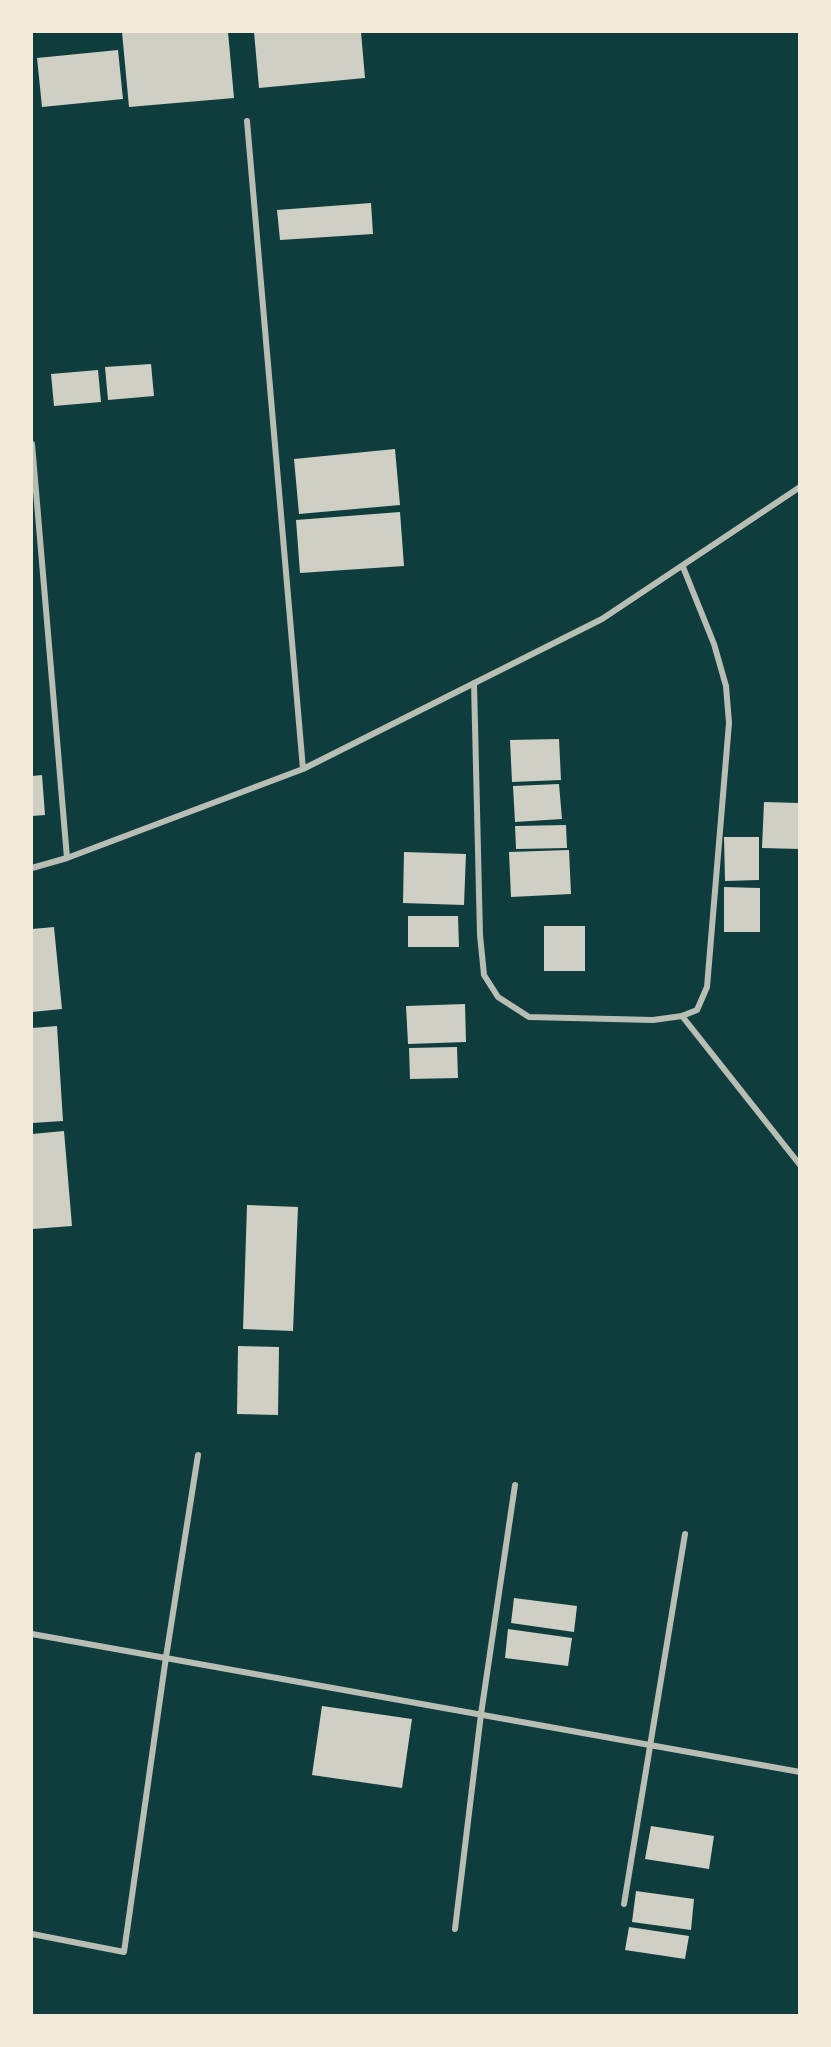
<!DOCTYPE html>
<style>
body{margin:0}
#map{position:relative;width:831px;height:2047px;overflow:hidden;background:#0f3d3e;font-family:"Golos Text",sans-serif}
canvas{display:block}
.frame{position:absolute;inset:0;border:33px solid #f1e9da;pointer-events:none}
</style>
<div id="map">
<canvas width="831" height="2047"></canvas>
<div class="frame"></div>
</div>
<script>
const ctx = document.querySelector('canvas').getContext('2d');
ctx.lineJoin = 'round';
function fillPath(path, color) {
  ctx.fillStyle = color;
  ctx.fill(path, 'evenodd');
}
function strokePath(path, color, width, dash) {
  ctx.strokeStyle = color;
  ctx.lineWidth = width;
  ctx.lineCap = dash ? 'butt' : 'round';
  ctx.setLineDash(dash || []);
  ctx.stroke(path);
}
const building = new Path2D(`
 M122 32H228L234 98 129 107Z
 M254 32H361L365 78 259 88Z
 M118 50 123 99 42 107 37 58Z
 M371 203 373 234 280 240 277 210Z
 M151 364 154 396 108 400 105 367Z
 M98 370 101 402 54 406 51 374Z
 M395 449 400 505 299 514 294 459Z
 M400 512 404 566 300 573 296 520Z
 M559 739 561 780 512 782 510 740Z
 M42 775 45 815 32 816V776Z
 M559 784 562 819 515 822 513 786Z
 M764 802 800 803V849L762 848Z
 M566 825 567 848 516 849 515 826Z
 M724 837H759V880L725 881Z
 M569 850 571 894 511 897 509 852Z
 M404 852 466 854 464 905 403 903Z
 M724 887 760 888V932H724Z
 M408 916H458L459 947H408Z
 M544 926H585V971H544Z
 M54 927 62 1009 32 1012V929Z
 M465 1004 466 1042 408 1044 406 1006Z
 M57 1026 63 1121 32 1123V1028Z
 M457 1047 458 1078 410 1079 409 1048Z
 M64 1131 72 1226 33 1229 32 1134Z
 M247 1205 298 1207 293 1331 243 1329Z
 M238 1346 279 1347 278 1415 237 1414Z
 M514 1598 577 1606 574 1632 511 1623Z
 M508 1629 572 1638 568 1666 505 1658Z
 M322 1706 412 1719 402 1788 312 1775Z
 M651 1826 714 1836 709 1869 645 1859Z
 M636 1891 694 1899 691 1930 632 1922Z
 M629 1927 689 1936 685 1959 625 1950Z`);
const minor = new Path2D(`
 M247 121 303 769
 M32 444 67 858
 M474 683 480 935 484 975 498 997 529 1017 653 1020 682 1016 697 1010 707 987 729 723 726 686 714 644 683 567
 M32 868 67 858 303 769 602 619 800 487
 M682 1016 800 1165
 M32 1634 800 1772
 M624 1904 685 1534
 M455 1929 481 1714 515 1485
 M32 1934 124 1952 166 1657 198 1455`);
fillPath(building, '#cfcfc3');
strokePath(minor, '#b8beb3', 6);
</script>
